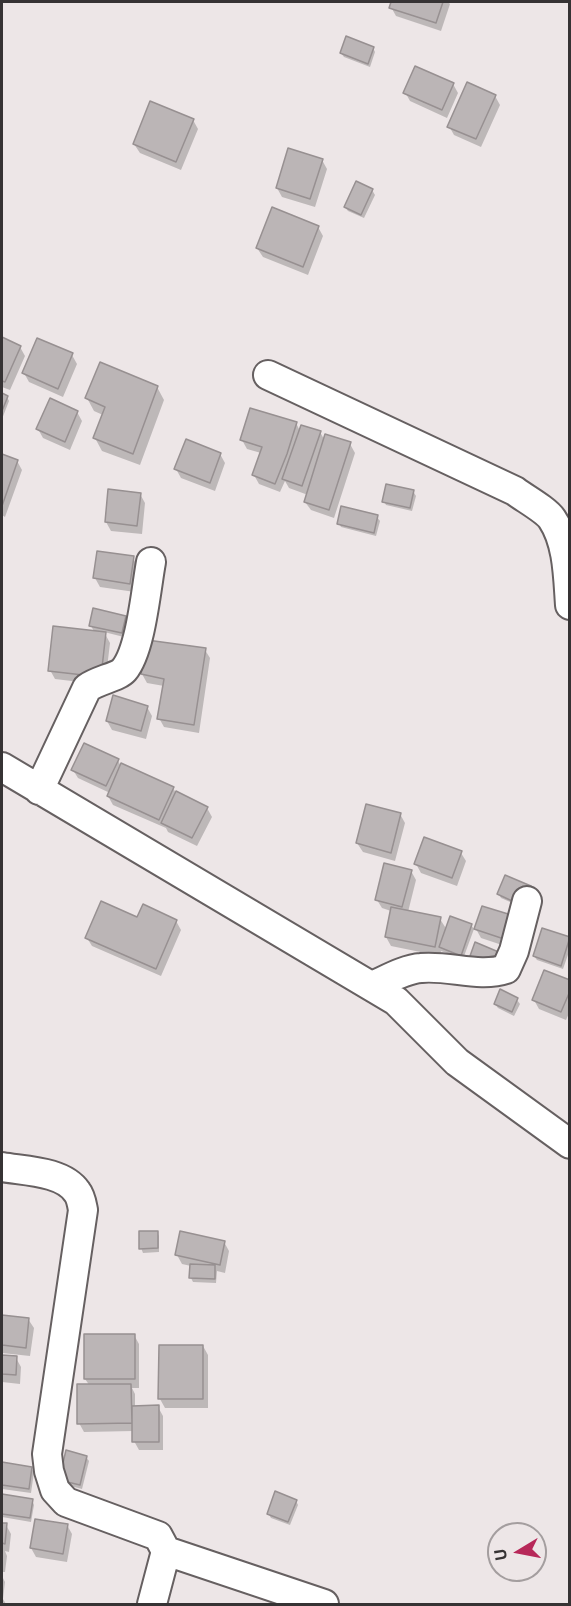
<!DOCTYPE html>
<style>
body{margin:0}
#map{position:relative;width:571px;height:1606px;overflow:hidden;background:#ede6e7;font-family:"Public Sans",sans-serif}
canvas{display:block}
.frame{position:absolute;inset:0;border:3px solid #363334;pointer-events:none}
.north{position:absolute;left:487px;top:1522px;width:60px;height:60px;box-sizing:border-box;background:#ede6e7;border:2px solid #a49e9f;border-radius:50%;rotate:260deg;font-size:16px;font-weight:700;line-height:24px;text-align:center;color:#363334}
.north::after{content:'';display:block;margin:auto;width:21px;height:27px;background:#b72859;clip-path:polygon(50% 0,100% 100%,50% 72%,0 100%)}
</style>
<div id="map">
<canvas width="571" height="1606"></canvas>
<div class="frame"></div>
<div class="north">U</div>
</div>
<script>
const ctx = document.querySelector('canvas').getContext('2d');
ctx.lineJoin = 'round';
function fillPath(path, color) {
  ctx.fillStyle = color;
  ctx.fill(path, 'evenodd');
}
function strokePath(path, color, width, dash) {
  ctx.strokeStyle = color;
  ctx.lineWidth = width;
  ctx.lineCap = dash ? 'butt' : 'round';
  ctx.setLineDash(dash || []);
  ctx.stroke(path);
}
const shadow = new Path2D(`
 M393 2H448L450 4 441 31 396 16 391 7Z
 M373 48 375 52 370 67 344 57 341 53Z
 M453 84 458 93 447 118 410 101 405 92Z
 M495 96 500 105 481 147 454 135 449 126Z
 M193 120 198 129 181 170 140 153 134 144Z
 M322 160 327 169 315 207 282 197 277 188Z
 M372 190 375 195 364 218 348 211 345 207Z
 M318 227 323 236 308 275 263 257 257 248Z
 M2 339 20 347 25 356 10 390 2 387Z
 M72 355 77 364 63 397 29 382 24 373Z
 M157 387 164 400 140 465 102 451 95 438 103 415 94 411 87 398Z
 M2 394 7 397 9 401 2 419Z
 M77 412 82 421 70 450 43 438 38 429Z
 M296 423 300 431 320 432 325 441 350 444 355 453 334 518 311 510 305 502 308 495 289 488 285 481 280 492 259 484 254 475 261 453 247 449 242 440Z
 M220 454 225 463 215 491 181 478 176 469Z
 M2 455 17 461 22 470 5 517 2 515Z
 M413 491 416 496 412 511 386 505 384 501Z
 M140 494 145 503 142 534 111 531 106 522Z
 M377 517 380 521 376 536 341 527 339 523Z
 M133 558 138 567 135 592 100 587 95 578Z
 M125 617 127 621 124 637 104 632 110 643 105 685 55 679 50 670 95 633 91 626Z
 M205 650 210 658 199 733 164 727 159 718 164 686 147 683 142 674Z
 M147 707 152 716 146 739 112 730 107 721Z
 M118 760 121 767 173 788 176 793 207 808 212 817 197 846 168 832 166 828 113 805 108 796 110 793 78 778 73 770Z
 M400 814 405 823 395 861 363 852 357 843Z
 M461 853 466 861 457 886 421 873 416 864Z
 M411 871 416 880 408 912 440 919 447 930 471 925 474 929 463 959 441 951 440 956 391 946 386 937 391 911 382 908 377 900Z
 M506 877 526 909 501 898 499 894Z
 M483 908 514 949 481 938 476 929Z
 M138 919 176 921 181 930 161 976 92 946 87 938Z
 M570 938V949L563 969 537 960 534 956Z
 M570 982V1011L566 1020 539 1009 534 1000Z
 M517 1000 520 1004 514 1016 498 1008 495 1004Z
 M157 1232 159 1236V1252L143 1253 141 1248Z
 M224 1242 229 1251 225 1273 217 1271 216 1283 193 1282 191 1278V1266L182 1264 177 1255Z
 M2 1316 28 1319 34 1328 30 1356 2 1353Z
 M134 1335 139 1344V1388H132L135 1394V1407H158L163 1416V1450H139L134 1441V1431L84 1432 79 1423 90 1386 85 1379Z
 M203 1346 208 1355V1408H165L160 1399Z
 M2 1357 16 1358 21 1367 20 1384 2 1382Z
 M86 1457 89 1461 82 1489 63 1484Z
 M2 1464 31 1468 34 1472 31 1493 2 1489Z
 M2 1496 32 1500 34 1505 31 1522 2 1517Z
 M296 1501 298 1505 290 1525 271 1518 268 1513Z
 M2 1524 6 1525 11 1534 9 1552 5 1551 7 1556 5 1572H2Z
 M67 1525 72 1534 67 1562 36 1557 31 1548Z
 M2 1576 5 1582 3 1599 6 1604H2Z`);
const building = new Path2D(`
 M391 2H443L436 23 389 8Z
 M346 36 374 47 368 64 340 53Z
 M415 66 454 83 442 110 403 93Z
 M467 82 496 95 476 139 447 127Z
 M150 101 194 119 176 162 133 144Z
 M288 148 323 159 310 199 276 188Z
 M356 181 373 189 361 215 344 207Z
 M272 207 319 226 303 267 256 248Z
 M2 337 21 346 5 382 2 381Z
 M37 338 73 353 58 389 22 373Z
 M100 362 158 386 133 454 93 438 105 407 85 398Z
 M2 393 8 396 2 411Z
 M50 398 78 411 65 442 36 429Z
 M250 408 297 422 287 454 275 484 252 475 262 447 240 440Z
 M301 425 321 431 302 486 282 479Z
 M325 434 351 442 329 510 304 502Z
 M186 439 221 453 210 483 174 469Z
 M2 454 18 460 2 506Z
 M386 484 414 490 410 508 382 502Z
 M108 489 141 493 137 526 105 522Z
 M341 506 378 515 374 533 337 524Z
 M97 551 134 556 130 584 93 578Z
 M93 608 126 616 122 633 89 626Z
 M53 626 106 632 101 677 48 671Z
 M147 640 206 648 194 725 157 719 164 679 141 674Z
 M113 695 148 706 141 731 106 721Z
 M84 743 119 759 106 786 71 770Z
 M121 763 174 787 159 820 107 796Z
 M176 791 208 807 192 838 161 823Z
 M366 804 401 813 391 853 356 843Z
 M424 837 462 851 452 878 414 864Z
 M384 863 412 870 402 907 375 900Z
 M505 875 531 886 523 906 497 894Z
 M101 901 137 917 143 904 177 920 156 969 85 938Z
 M482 906 518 917 510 941 474 929Z
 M391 907 441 917 435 947 385 937Z
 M450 916 472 924 461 956 439 947Z
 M542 928 570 937 561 966 533 956Z
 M475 942 501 953 495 967 470 956Z
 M544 970 570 980V991L561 1012 532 1000Z
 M500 989 518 998 512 1012 494 1004Z
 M139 1231H158V1248L139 1249Z
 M180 1231 225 1241 220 1265 175 1255Z
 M190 1264 215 1265V1279L189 1278Z
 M2 1315 29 1318 26 1348 2 1345Z
 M84 1334H135V1379H84Z
 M159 1345H203V1399H158Z
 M2 1355 17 1356 16 1375 2 1374Z
 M77 1384H131L132 1423 77 1424Z
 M159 1405V1442H132V1406Z
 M66 1450 87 1456 80 1485 59 1480Z
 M2 1462 32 1467 29 1489 2 1485Z
 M275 1491 297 1500 288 1522 267 1514Z
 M2 1494 33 1499 30 1518 2 1514Z
 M35 1519 68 1524 63 1554 30 1548Z
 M2 1523H7L5 1544 2 1543Z`);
const minor = new Path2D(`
 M268 375 515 491C524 498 546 510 552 519 568 543 568 577 570 605
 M2 767 396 1001 457 1062 570 1144
 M39 790 87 688C98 680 118 677 124 670 141 650 146 589 151 562
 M372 986C386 980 405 969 421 968 449 965 479 978 506 969L514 951 527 901
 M2 1167C25 1171 63 1171 77 1192 81 1197 82 1205 83 1210L47 1454 49 1471 55 1490 66 1502 158 1536 166 1551 152 1604
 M166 1551 324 1604`);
fillPath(shadow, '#0003');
fillPath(building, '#bbb5b6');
strokePath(building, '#979091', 1.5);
strokePath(minor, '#666061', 32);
strokePath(minor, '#fff', 28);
</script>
